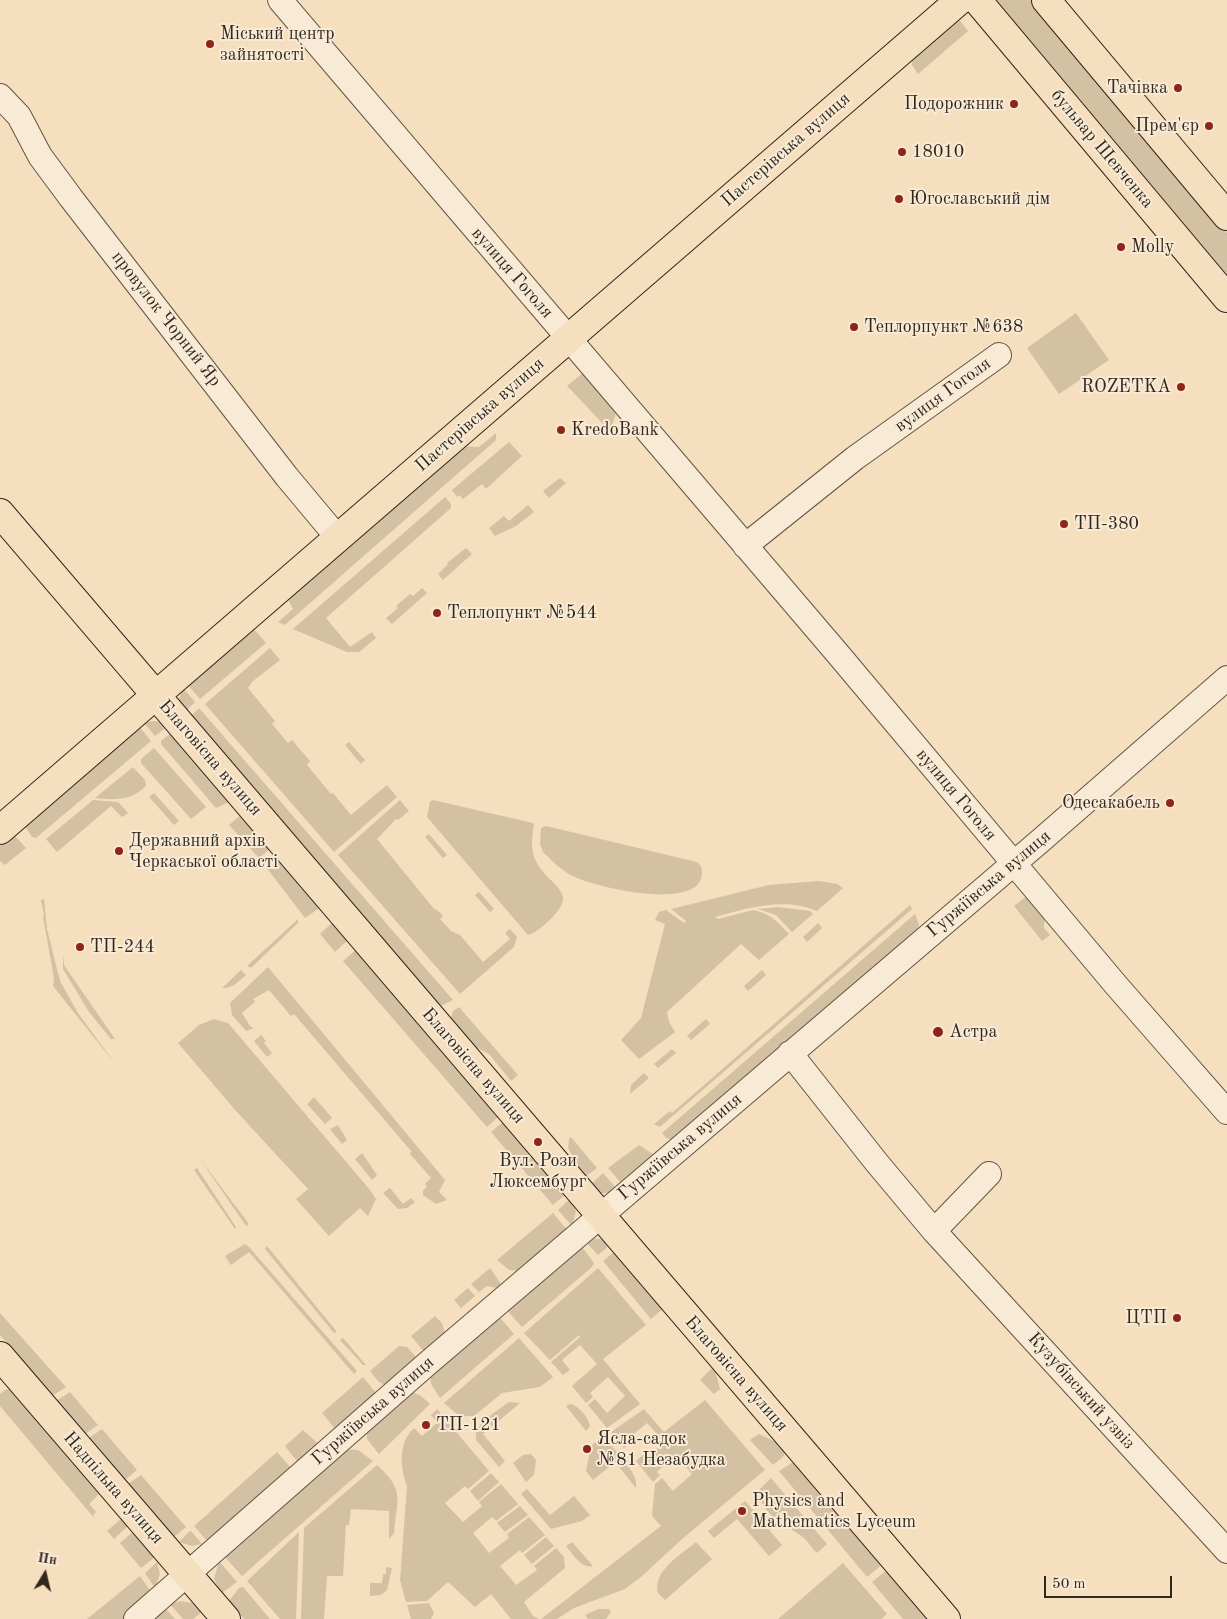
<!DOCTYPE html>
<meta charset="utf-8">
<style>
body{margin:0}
#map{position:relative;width:1227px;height:1619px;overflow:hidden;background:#f5dfbe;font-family:"Old Standard TT",serif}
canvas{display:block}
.north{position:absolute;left:20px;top:1549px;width:50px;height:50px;-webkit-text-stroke:4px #f8ead5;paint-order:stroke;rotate:9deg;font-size:14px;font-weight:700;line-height:20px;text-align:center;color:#30271d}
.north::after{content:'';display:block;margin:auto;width:18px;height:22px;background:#30271d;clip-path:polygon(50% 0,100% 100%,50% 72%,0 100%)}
.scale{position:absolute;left:1044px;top:1576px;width:128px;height:22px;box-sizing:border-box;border:2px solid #30271d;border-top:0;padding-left:6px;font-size:15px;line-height:18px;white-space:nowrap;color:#30271d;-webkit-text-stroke:4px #f8ead5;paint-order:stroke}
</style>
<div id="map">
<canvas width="1227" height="1619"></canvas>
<div class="north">Пн</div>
<div class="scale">50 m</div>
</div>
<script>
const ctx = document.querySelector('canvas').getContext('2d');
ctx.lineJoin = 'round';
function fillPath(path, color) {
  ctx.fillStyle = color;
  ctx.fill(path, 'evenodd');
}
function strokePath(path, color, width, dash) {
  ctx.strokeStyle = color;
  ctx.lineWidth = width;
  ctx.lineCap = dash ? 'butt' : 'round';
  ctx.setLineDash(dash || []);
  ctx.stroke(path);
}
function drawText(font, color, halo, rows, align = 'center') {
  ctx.font = font + ' "Old Standard TT",serif';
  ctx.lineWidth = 4;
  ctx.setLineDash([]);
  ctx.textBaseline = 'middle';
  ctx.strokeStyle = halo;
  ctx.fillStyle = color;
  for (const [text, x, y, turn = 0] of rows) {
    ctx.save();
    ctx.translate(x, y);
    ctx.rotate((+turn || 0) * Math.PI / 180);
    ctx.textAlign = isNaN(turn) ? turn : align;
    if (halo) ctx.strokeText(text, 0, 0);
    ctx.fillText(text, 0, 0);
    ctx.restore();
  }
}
const green = new Path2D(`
 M996 0H1033L1227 233V283Z
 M957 17 968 31 918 74 912 65V59Z
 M1076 313 1109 360 1059 394 1027 348Z
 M584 372 617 410 610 431 567 386Z
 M496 433V440L285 625 278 622 293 609 287 597 461 446 479 447Z
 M509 442 522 456 486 489 482 484 463 499 459 495 457 497 452 490Z
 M560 478 566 483 549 498 543 491Z
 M445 497 451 504V508L326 618 350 647 372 632 376 638 359 652H347L293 629Z
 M528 505 534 512 516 526 495 536 489 528 504 516 509 521Z
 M466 548 472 554 443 580 438 574 448 564 447 563Z
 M422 588 427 593 392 624 386 618 398 608 396 606 410 594 413 596Z
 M252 627 266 643 200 699 187 684Z
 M270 648 280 660 253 681 248 688 275 721 272 724 288 743 292 740 310 761 307 765 331 794 333 793 351 815 387 785 397 797 334 852 205 704Z
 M183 688 195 702 185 712 178 701Z
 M199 708 453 1000 438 1007 190 717Z
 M154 721 161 722 167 727 155 736 144 723Z
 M139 726 151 741 36 838 32 837 24 825Z
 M172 732 231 801 216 808 161 744V741Z
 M349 742 365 760 361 764 345 745Z
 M154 748 206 807 191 819 141 763V759Z
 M133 767 145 780 146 786C131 801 114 800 95 798Z
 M154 793 179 821 174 825 149 797Z
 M93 800 118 802 128 813 122 817 111 806 57 852 46 839Z
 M400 800 409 811 398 820 396 819 377 839 435 910 436 909 443 916 440 919 451 931 460 935 483 962 510 939 505 933 510 929 517 937 514 947 460 994 338 855Z
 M433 800 533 823 534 825C529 851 533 863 552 881 556 885 561 890 563 897 566 908 538 933 528 935L427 817 430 802Z
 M242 814 271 848 259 858 229 825Z
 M546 826 697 862 701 866C714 915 595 888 573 876 562 871 552 861 543 852L540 844 541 828Z
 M429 834 447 855 443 858 425 837Z
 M15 836 26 848 5 865 0 861V846L11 837Z
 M282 861 321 907 305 918 266 867Z
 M819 881 837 884 843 888 817 911C783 897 749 908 715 917L718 919 753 910C770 913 778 922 789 934L759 960 741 944 667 1012 669 1022 675 1032 639 1059 621 1040 641 1018 665 924 655 920 659 912 666 910 684 923 686 921 671 909 769 885Z
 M479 892 494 909 490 912 475 895Z
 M1028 895 1045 913 1044 928 1050 935 1042 941 1014 906Z
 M44 899 47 929 60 981 78 1013 116 1065 53 986 54 979 43 916 44 915 41 900Z
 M910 905 912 909 660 1127 654 1124 670 1111 672 1113Z
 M778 907 810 911 813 914 792 932 776 915 758 909Z
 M915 914 919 925 917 932 674 1140 666 1138 662 1133Z
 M298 919V923L251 968 247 966Z
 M334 921 349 939 335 952 320 934Z
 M818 923 822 928 807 942 803 937Z
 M357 949 499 1116 487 1127 343 961Z
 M63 953 64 965 115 1039H111L89 1012 63 969Z
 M268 967 445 1180 439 1192 447 1200 436 1204 423 1195V1191L427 1186 425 1184 431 1178 410 1154 411 1151 294 1014 291 1016 269 990 253 999 255 1002 242 1013 250 1026 254 1028 246 1031 232 1015 230 1003Z
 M241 970 246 975C239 981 232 989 222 988Z
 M762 970 766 975 748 991 744 986Z
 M459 1007 518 1075 511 1081 489 1054 470 1044 450 1021 453 1011Z
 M214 1019 228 1023 370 1190 376 1199 368 1216 360 1208 329 1236 296 1199 308 1189 236 1111 178 1043 199 1025Z
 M706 1019 710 1024 691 1040 687 1036Z
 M261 1035 266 1041 264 1043 272 1053 267 1057 254 1041Z
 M672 1049 676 1053 658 1068 654 1064Z
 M644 1073 649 1078 630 1094 631 1085Z
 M314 1097 332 1118 325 1124 307 1104Z
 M504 1121 566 1194 553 1205 491 1132Z
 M338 1125 347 1140 342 1144 330 1129Z
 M571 1137 597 1168 584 1178 568 1148 569 1139Z
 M639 1145 656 1156 622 1184 608 1168Z
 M362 1153 377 1175 372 1180 355 1159Z
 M200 1159 249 1224 246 1226Z
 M197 1168 236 1227 235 1229 194 1170Z
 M603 1173 617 1189 609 1193H600L590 1185Z
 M390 1188 403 1204 411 1198 415 1202 407 1208 398 1209 383 1193Z
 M570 1199 576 1211 572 1226 558 1210Z
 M553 1213 568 1231 522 1271 509 1270 497 1260Z
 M591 1238 601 1239 610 1245 598 1255 585 1241Z
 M245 1244 250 1248 357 1371 354 1374 249 1252 231 1265 225 1256Z
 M580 1244 594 1263 592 1267 522 1327 505 1308Z
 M267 1246 337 1332 334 1333 265 1249Z
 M615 1251 664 1308 651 1319 603 1261Z
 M490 1268 503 1287 501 1289 487 1286 479 1292 471 1284Z
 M598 1268 646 1325 603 1359 640 1404 607 1428 588 1405 595 1399 607 1413 625 1396 608 1377 590 1393 593 1397 586 1403 572 1386 597 1364 580 1345 562 1360 570 1370 563 1375 551 1362 580 1337 579 1335 550 1360 524 1333Z
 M468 1288 475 1296 461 1308 454 1300Z
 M0 1313 66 1387 52 1396 0 1335Z
 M497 1314 514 1334 440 1398 431 1384 430 1371Z
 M435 1316 442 1323 446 1336 426 1354 411 1336Z
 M343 1338 366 1365H363L340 1340Z
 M519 1338 553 1377 540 1387 502 1393 474 1416H459L444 1403Z
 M399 1346 407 1347 416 1357 385 1385 379 1382 370 1371Z
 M714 1366 720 1389 714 1394 700 1380Z
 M363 1377 376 1393V1397L337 1431 322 1413Z
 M11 1389 100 1493 89 1504 96 1512 93 1515 95 1519 0 1406V1394L5 1390Z
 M410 1391 421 1396 430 1404 379 1454 367 1439V1426Z
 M70 1392 98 1425 85 1434 56 1401Z
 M705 1400 765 1470 681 1540 641 1577 625 1589 574 1608 557 1619H541L661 1526 652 1516 655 1484 662 1478 673 1491 692 1474 675 1455 657 1472 660 1475 653 1482 636 1461 643 1455 646 1459 664 1442 647 1423 629 1438 631 1442 624 1448 611 1432 644 1409 664 1432Z
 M509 1402 520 1403 483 1434 505 1461 499 1467 476 1440C473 1423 498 1411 509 1402Z
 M570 1404C578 1405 589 1418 590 1426L586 1431 566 1406Z
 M437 1409 489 1471 468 1489 465 1486 445 1503 463 1522 482 1506 479 1502 501 1484 518 1504 496 1521 492 1517 473 1533 489 1553 509 1538 507 1534 529 1517 545 1535 522 1553 520 1550 500 1566 516 1585 537 1570 534 1566 556 1548 564 1557 565 1568 524 1602 533 1616 539 1619H511L491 1594 475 1607 448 1582 427 1601 406 1602 400 1580 407 1486C400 1467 398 1443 414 1428L422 1436 437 1423 431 1415Z
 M102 1429 137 1470 125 1480 89 1438Z
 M303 1430 321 1446 299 1464 285 1446Z
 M759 1434 782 1445 786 1451 783 1457 773 1465 750 1440Z
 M602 1436C612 1447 640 1473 636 1488L615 1462 593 1480 586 1471 591 1446Z
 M341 1449 358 1450 373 1461 242 1576 223 1555Z
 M277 1452 290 1467V1472L208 1542 194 1526Z
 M531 1454 536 1460 534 1475 526 1482 513 1463 523 1455Z
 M795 1461 883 1564 867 1577 779 1471Z
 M377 1465C405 1490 397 1498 394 1533L389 1539V1511L351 1509 349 1525H346L343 1576H327L324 1619H301L304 1528Z
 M491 1473 499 1482 478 1501 470 1491Z
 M141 1475 186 1527 174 1537 128 1484Z
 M771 1478 827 1544 817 1553C813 1549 809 1543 804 1538 788 1525 760 1516 759 1490Z
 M527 1489 550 1515 574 1496 590 1515 582 1521 551 1529 521 1494Z
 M745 1501 782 1545 769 1556 737 1519 714 1538 708 1531Z
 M520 1506 528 1515 505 1532 497 1523Z
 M122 1518 128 1526 114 1539 107 1531Z
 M190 1531H191L202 1544 192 1546 179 1542Z
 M133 1532 155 1557 141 1568 120 1543Z
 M299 1532 296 1619H280L247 1581Z
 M546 1537 554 1546 532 1564 524 1555Z
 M572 1542 593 1566C581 1569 573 1554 566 1546Z
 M696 1542 712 1559 665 1600 658 1593C652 1571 682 1554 696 1542Z
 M219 1561 237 1582 222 1593 214 1579Z
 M157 1562 160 1574 155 1588 145 1573Z
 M843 1563 887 1614 881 1619H778Z
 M386 1567 392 1568 387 1590 381 1595 370 1596V1583H382L383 1574H386Z
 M888 1569 930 1619H903L872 1582Z
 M140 1576 152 1593 123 1619H87Z
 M243 1587 270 1619H244L229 1601 239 1588Z
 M181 1601 192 1603 202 1612 193 1619H183L170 1604Z
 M429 1603 434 1613 431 1619H411L407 1605Z
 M164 1607 175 1619H149Z
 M598 1609H609L611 1612 606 1619H588L585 1615Z`);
const minor = new Path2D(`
 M280 0 838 654 1116 985 1227 1112
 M0 96 19 116 40 156 71 198 287 477 338 538
 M745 546 855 458 999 355
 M790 1053 877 1163 934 1231 1227 1551
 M934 1231 989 1174
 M136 1619 428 1363 1039 842 1227 678`);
const major = new Path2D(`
 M977 0 1227 298
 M1046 0 1227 216
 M0 513 946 1619
 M0 830 960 0
 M0 1356 226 1619`);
const markers = [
 [210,44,5,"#8f2418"],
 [1178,88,5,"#8f2418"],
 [1014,104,5,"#8f2418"],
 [1209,126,5,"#8f2418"],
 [902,152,5,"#8f2418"],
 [899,199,5,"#8f2418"],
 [1121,247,5,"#8f2418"],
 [854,327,5,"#8f2418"],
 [1181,387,5,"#8f2418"],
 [561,430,5,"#8f2418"],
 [1064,524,5,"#8f2418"],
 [437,613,5,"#8f2418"],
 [1170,803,5,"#8f2418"],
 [119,851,5,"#8f2418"],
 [80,947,5,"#8f2418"],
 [938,1032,6,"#8f2418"],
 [538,1142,5,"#8f2418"],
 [1177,1318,5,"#8f2418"],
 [426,1425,5,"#8f2418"],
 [587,1449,5,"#8f2418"],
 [742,1511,5,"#8f2418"]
];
const poiNames = [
 ["Міський центр",220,34],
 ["зайнятості",220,55],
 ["Тачівка",1168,88,"right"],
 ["Подорожник",1004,104,"right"],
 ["Прем'єр",1199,126,"right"],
 ["18010",912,152],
 ["Югославський дім",909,199],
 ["Molly",1131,247],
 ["Теплорпункт №638",864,327],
 ["ROZETKA",1171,387,"right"],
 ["KredoBank",571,430],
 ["ТП-380",1074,524],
 ["Теплопункт №544",447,613],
 ["Одесакабель",1160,803,"right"],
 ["Державний архів",129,841],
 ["Черкаської області",129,862],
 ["ТП-244",90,947],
 ["Астра",949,1032],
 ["Вул. Рози",538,1161,"center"],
 ["Люксембург",538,1182,"center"],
 ["ЦТП",1167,1318,"right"],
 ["ТП-121",436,1425],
 ["Ясла-садок",597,1439],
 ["№81 Незабудка",597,1460],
 ["Physics and",752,1501],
 ["Mathematics Lyceum",752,1522]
];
const streetNames = [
 ["бульвар Шевченка",1102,149,50],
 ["Пастерівська вулиця",786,150,-41],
 ["вулиця Гоголя",512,273,49],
 ["провулок Чорний Яр",166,319,52],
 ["вулиця Гоголя",943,395,-36],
 ["Пастерівська вулиця",480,415,-41],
 ["Благовісна вулиця",210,758,49],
 ["вулиця Гоголя",956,795,50],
 ["Гуржіївська вулиця",989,884,-40],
 ["Благовісна вулиця",473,1066,49],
 ["Гуржіївська вулиця",680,1147,-40],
 ["Благовісна вулиця",736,1374,49],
 ["Кузубівський узвіз",1081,1391,48],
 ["Гуржіївська вулиця",373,1411,-41],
 ["Надпільна вулиця",113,1488,49]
];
fillPath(green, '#d4c0a3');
strokePath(minor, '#615545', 26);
strokePath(major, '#30271d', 30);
strokePath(minor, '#f8ead5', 24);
strokePath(major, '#f5dfbe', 28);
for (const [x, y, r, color] of markers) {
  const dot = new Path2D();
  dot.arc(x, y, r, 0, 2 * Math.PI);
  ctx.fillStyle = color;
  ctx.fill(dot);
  strokePath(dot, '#f8ead5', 2);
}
drawText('18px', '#30271d', '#f8ead5', poiNames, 'left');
drawText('18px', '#30271d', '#f8ead5', streetNames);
</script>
